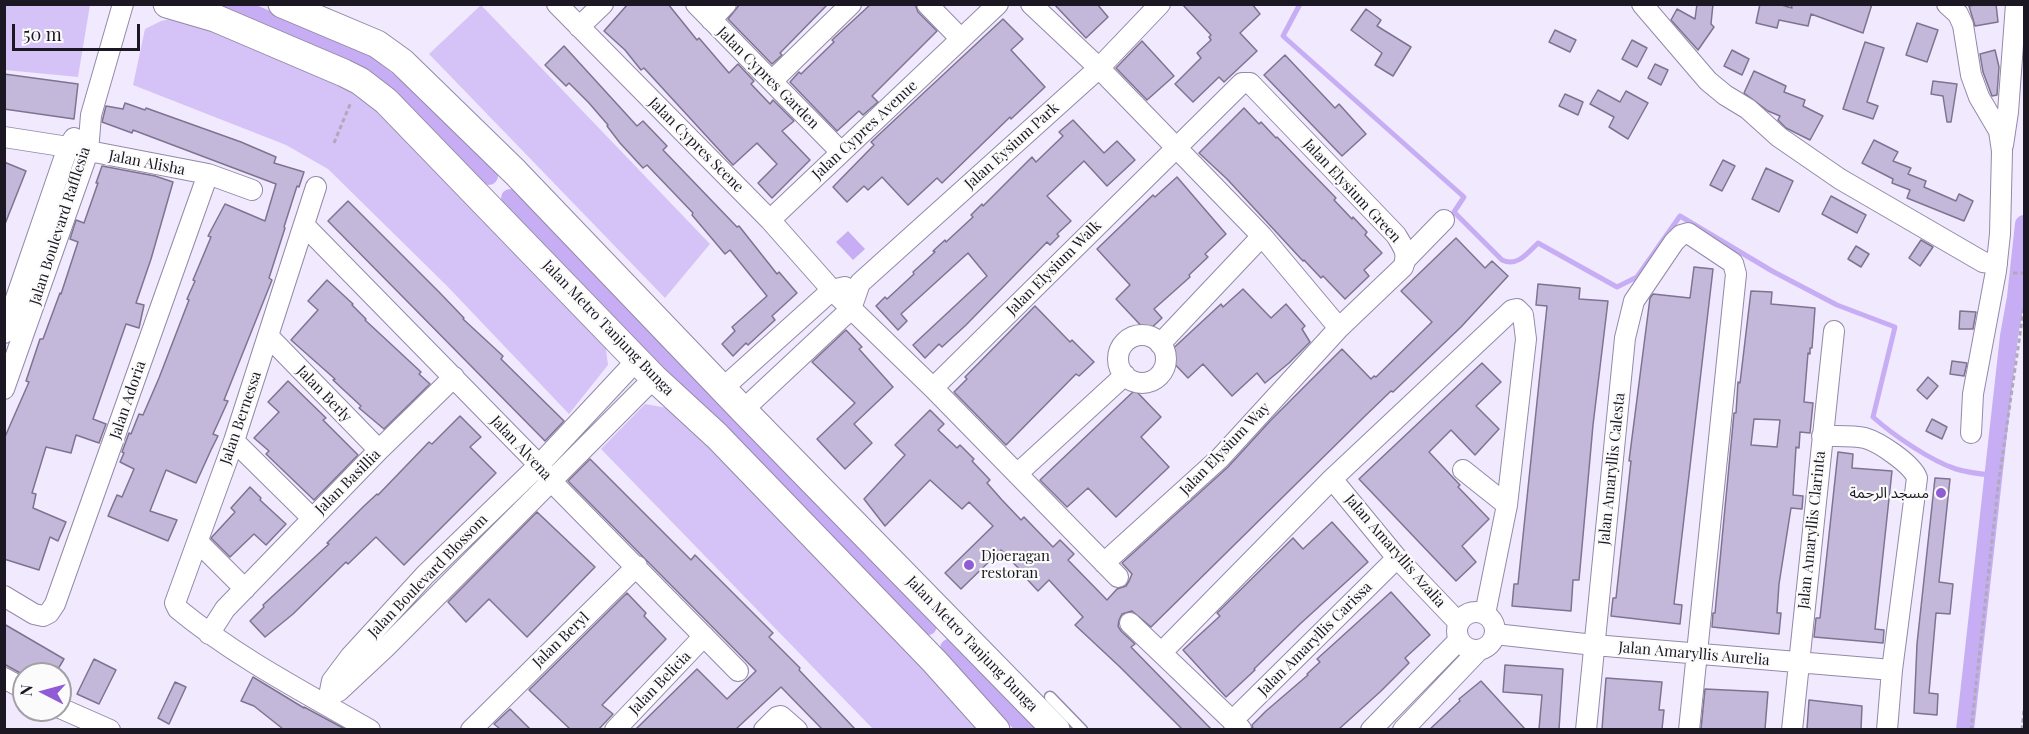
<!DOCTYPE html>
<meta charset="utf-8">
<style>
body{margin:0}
#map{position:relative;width:2029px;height:734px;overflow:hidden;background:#f1eafe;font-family:"Playfair Display",serif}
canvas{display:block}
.frame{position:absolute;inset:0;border:6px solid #1c1823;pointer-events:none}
.north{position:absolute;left:12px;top:662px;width:60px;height:60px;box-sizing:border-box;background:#fbfbfb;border:2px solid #a2a0a5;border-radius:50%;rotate:276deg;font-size:16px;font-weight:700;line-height:24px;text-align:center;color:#1c1823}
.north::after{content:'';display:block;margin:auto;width:21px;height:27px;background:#905cd5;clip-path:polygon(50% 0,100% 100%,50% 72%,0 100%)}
.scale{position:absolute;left:12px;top:24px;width:128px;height:27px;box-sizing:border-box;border:3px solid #1c1823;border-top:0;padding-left:8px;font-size:18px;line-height:21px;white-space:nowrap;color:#1c1823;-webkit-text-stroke:4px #fbfbfb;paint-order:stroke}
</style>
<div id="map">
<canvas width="2029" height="734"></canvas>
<div class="frame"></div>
<div class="north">N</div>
<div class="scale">50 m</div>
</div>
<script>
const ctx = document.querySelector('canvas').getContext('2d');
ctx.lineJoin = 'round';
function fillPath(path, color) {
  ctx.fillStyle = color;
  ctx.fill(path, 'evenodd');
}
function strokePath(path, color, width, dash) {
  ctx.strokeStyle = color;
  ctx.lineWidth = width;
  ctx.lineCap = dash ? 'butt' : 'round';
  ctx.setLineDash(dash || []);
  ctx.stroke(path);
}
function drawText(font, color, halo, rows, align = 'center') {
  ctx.font = font + ' "Playfair Display","Noto Sans Arabic",serif';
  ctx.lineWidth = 4.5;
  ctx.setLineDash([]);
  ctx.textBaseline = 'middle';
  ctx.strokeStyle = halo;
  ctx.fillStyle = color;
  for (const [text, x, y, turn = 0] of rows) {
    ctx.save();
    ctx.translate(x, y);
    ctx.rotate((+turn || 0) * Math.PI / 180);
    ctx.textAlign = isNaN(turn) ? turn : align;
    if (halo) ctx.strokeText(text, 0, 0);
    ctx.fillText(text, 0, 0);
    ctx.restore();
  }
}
const green = new Path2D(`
 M4 5H90L78 77 5 70Z
 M481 5 710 244 665 298 429 54Z
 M175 18 209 27 372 99 604 334 608 365 569 414 446 285 328 169 286 145 133 85 145 29 161 21Z
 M645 404 679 410 988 729H873L601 449Z`);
const water = new Path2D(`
 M848 231 865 249 853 260 836 242Z`);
const stream = new Path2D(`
 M1300 4 1283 36 1464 197 1454 212 1502 260C1517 267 1527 254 1538 243L1617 287 1637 277 1680 216 1772 271 1837 305 1895 327 1873 417C1893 435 1931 461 1956 469 1968 473 1981 474 1993 475`);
const canal = new Path2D(`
 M226 4 259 16 361 60 412 100 489 176
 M510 198 928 626
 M949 648 1027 730
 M1965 730 2009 336 2016 297 2024 224`);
const building = new Path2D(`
 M628 4H668L697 40 699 38 729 73 738 64 754 81 751 84 770 104 773 100 794 121 782 131 810 160 772 198 758 183 777 164 757 143 733 165 644 68 641 70 625 50 604 31Z
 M740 4H828L780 53 782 55 772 64 728 19Z
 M871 4H915L918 12 937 31 872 96 878 102 863 115 859 111 837 131 790 82 799 72 801 74 834 42 832 40Z
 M1054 4H1097L1108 17 1086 38Z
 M1182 4H1252L1260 14 1240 33 1257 51 1224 82 1219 77 1193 102 1175 84 1201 58 1197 53 1211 40 1209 37 1211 35Z
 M1697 4H1713L1711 24 1714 27 1698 50 1671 20 1677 9 1695 19Z
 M1760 4H1778L1792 8 1791 4H1872L1863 33 1811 14 1808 26 1779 20 1777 28 1756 23Z
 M1980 4H1996L1998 22 1975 26 1969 6Z
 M1366 9 1381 20 1377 26 1411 47 1393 76 1375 65 1382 53 1351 30Z
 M1003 19 1023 39 1011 50 1045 87 1011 119 1010 117 942 183 937 178 908 205 882 177 868 190 864 186 847 202 833 187 874 145 871 142Z
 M1917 23 1938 30 1927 62 1906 55Z
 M1555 30 1576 40 1570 52 1549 42Z
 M1632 40 1647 48 1637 67 1622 59Z
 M1142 41 1174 76 1147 100 1116 68Z
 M1865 42 1884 48 1867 102 1878 106 1873 119 1843 109Z
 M564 46 637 126 643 121 667 146 663 150 737 227 739 226 777 274 779 272 797 293 772 316 775 320 748 345 746 343 733 356 722 344 735 331 732 327 767 296 730 250 725 254 692 215 693 213 671 190 647 165 643 168 620 143 607 126 608 125 589 103 569 83 566 86 545 65Z
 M1732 50 1749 59 1742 75 1724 66Z
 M1995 50 1999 67 1997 95 1992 96 1983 72 1980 54Z
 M1285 55 1335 108 1339 104 1366 134 1342 156 1264 75Z
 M1655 64 1668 70 1661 85 1648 78Z
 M1754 71 1786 86 1784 92 1805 100 1803 106 1823 116 1810 140 1786 128 1778 120 1780 116 1768 111 1744 93Z
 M4 74 78 84 74 119 4 109Z
 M1933 81 1957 84 1951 122H1947L1943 96 1931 94Z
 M1598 90 1620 102 1626 91 1648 103 1628 139 1609 127 1614 117 1590 104Z
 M1565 94 1583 102 1578 115 1559 106Z
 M125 103 145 110 146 108 241 142 276 157 274 163 304 172 299 187 297 186 284 227 285 228 269 278 272 280 224 400 228 401 213 434 218 436 211 450 196 483 166 470 150 511 177 520 168 541 108 516 117 495 122 497 134 469 120 462 124 453 122 452 129 433 131 434 139 414 143 415 159 378 189 300 187 299 195 281 193 280 211 237 208 236 225 204 265 221 276 184 133 130 132 133 102 122 106 106 123 109Z
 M1244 108 1259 124 1261 122 1276 138 1277 137 1303 164 1336 198 1334 200 1352 219 1353 217 1367 232 1365 235 1382 253 1364 270 1369 276 1345 299 1323 276 1321 278 1304 260 1303 261 1227 179 1199 153Z
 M1073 120 1104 153 1117 141 1135 160 1107 186 1084 161 1047 196 1071 221 1057 234 1059 236 1050 245 1047 242 966 325 942 347 939 344 925 358 913 345 987 276 968 253 901 314 907 321 898 330 876 306 885 297 887 299 914 274 913 272 935 252 933 251 945 240 946 242 973 217 971 215 982 204 983 206 1032 157 1036 162 1063 136 1059 132Z
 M1874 140 1898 152 1893 161 1911 168 1908 174 1926 181 1924 187 1956 201 1959 194 1973 201 1964 221 1907 198 1910 190 1892 183 1893 179 1862 163Z
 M1723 160 1735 166 1722 191 1710 185Z
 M4 162 26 171 5 224H4Z
 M102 166 155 176 173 182 151 259 136 303 144 305 139 328 126 324 93 419 106 424 99 443 76 435 71 453 46 447 32 493 36 494 33 508 66 522 58 541 50 537 39 570 4 559V439L29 382 26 381 40 339H43L60 293 61 294 78 242 70 239 76 220 84 223 98 183H96Z
 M1766 168 1793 181 1779 212 1752 199Z
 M1177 177 1226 234 1205 254 1208 257 1189 275 1190 277 1154 309 1162 318 1147 332 1116 299 1130 285 1097 249 1153 195 1155 197Z
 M1831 196 1866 215 1857 233 1822 214Z
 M348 201 439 292 464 318 463 319 503 356 501 359 564 421 545 441 328 221Z
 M1456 238 1485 268 1492 261 1508 276 1461 327 1393 392 1391 391 1364 417 1151 627 1132 611 1122 614 1119 620 1118 626 1121 631 1135 644 1131 647 1211 729H1182L1120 667 1075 625 1083 617 1049 580 1038 591 1024 576 1025 575 1001 550 961 589 945 573 993 526 969 502 962 509 930 480 885 526 864 499 905 455 895 445 930 410 944 424 938 430 957 448 960 445 974 459 972 461 990 480 987 483 1002 500 1021 520 1024 517 1053 547 1060 540 1074 554 1068 560 1107 600 1117 589 1126 586 1129 581 1132 574 1122 563 1228 467 1271 420 1342 349 1371 379 1374 376 1376 377 1432 322 1401 291Z
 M1921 240 1933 247 1920 266 1909 258Z
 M1856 246 1869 254 1861 267 1848 259Z
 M1694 267 1713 269 1674 604 1682 605 1680 624 1611 616 1613 598H1616L1631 461H1629L1650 298 1653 294 1690 298Z
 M327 280 353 304 352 305 366 319 365 320 421 372 419 374 430 384 384 429 359 408 361 406 333 380 335 379 291 340 318 310 308 301Z
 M1538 284 1580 288 1579 299 1608 301 1593 425 1579 580H1573L1571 611 1512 606 1514 584H1518L1547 306 1536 305Z
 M1243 289 1271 318 1286 304 1305 326 1302 329 1310 342 1289 363 1265 383 1257 373 1232 396 1203 364 1188 378 1166 355 1221 304 1223 307Z
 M1751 291 1772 292 1771 304 1815 308 1812 348H1810V354L1808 353 1804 402 1813 403 1810 433 1800 432 1799 448 1796 447 1793 495 1803 496 1802 509 1791 508 1779 584 1777 613H1781L1779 634 1712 627 1713 613H1715L1734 413H1736L1738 382 1740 383ZM1754 419 1780 420 1777 447 1751 445Z
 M1035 306 1070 342 1072 340 1094 362 1079 376 1076 374 1006 445 954 392 967 379 965 377Z
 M1960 311 1976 312 1973 329H1959Z
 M846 330 862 347 859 349 893 387 854 424 872 443 845 469 817 439 855 403 812 362Z
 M1952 361 1967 363 1964 376 1950 374Z
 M1482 363 1501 382 1476 406 1499 429 1475 455 1451 430 1429 452 1460 485 1458 487 1489 519 1462 546 1476 562 1456 581 1359 479Z
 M1928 377 1938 386 1927 399 1917 390Z
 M288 381 326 418 323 420 358 455 314 500 266 454 269 451 254 438 279 412 268 402Z
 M1135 390 1161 417 1141 437 1169 467 1116 517 1088 488 1067 507 1040 480Z
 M460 416 481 437 470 447 496 473 404 565 376 537 348 564 346 562 293 614 265 637 250 621 264 607 263 605 329 544 327 543 364 506 377 494 378 495 429 442 432 444Z
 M1932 419 1947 427 1942 439 1926 431Z
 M1838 452 1853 454 1852 468 1892 471 1875 629 1884 630 1883 643 1814 637 1816 618H1820Z
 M590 459 691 560 695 555 773 633 769 637 800 668 799 670 855 729H822L781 687 736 729H636L697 669 727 699 756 671 568 481Z
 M1935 478 1950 479 1939 582 1953 584 1950 614 1936 613 1929 693 1938 694 1937 715 1914 713 1917 644Z
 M250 487 261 498 260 500 286 524 266 545 254 534 230 557 211 538 235 512 231 508Z
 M537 512 595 567 527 637 489 599 466 622 448 602Z
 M1332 522 1368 562 1300 624 1254 669 1255 670 1226 697 1183 650 1220 616 1217 613 1293 538 1303 549Z
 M1391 592 1430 635 1405 658 1409 663 1381 691 1339 729H1253L1252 725 1266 711 1308 675 1307 674 1320 662 1317 659Z
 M627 593 646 613 644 616 666 639 602 705 613 714 599 729H570L529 690Z
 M4 624 64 659 55 674H22L4 664Z
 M94 659 116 670 99 704 77 694Z
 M1505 665 1563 669 1559 729H1539L1542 695 1503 692Z
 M253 677 304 708V707L345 729H283L254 706 241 701Z
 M1606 678 1662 682 1659 710H1664L1662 729H1602Z
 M1481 681 1525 729H1430L1460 701 1459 699Z
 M175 682 186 687 169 724 158 718Z
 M1705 689 1768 692 1765 729H1701Z
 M1809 700 1862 706 1861 729H1807Z
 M510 709 530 729H500L494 724Z`);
const path = new Path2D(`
 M334 143 351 102
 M2013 273H2024
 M1971 730 1998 487 2024 306
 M2022 730 2024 710`);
const lane = new Path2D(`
 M1050 697 1082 730`);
const street = new Path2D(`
 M557 4 770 220 832 290 933 388 1118 577
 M696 4 841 152
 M927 4 961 39
 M1031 4 1099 68 1262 236 1339 328
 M1642 4 1708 81 1725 95 1748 109 1779 137 1840 179 1983 262 1997 264
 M1947 4 1958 14 1963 25 1971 75 1979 97 1999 131 2002 151 2000 234 1996 271 1973 394 1971 433
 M711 20 726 4
 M579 27 603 4
 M772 81 851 4
 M4 137 68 147 208 174 252 190
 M2003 145 2008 112 2016 4
 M316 187 234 441 175 603 178 609C236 657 304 692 370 730
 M770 220 998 4
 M304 225 539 465 552 482 738 671
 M1406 259 1444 220
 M4 333 68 147 74 138
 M1118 359a24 24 0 1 1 48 0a24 24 0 1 1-48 0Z
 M269 337 379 450
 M1160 344 1262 236
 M723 388 832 290 845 287
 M933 388 1242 83H1250L1396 235C1403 247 1409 253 1403 267L1339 328 1220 458 1104 563
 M4 389 88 152 91 115 123 4
 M743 410 851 309 860 283 1099 68 1160 4
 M1822 436C1836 436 1852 435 1865 438 1879 442 1912 464 1917 478L1892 670 1887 730
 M234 441 312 518
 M1463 470 1507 505
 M1017 474 1125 375
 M1332 479 1397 558 1459 623
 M198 542 245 589
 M4 596 34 614 43 616 49 613 55 604 208 174
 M1457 631a19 19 0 1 1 38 0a19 19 0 1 1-38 0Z
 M1130 623 1241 729
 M209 634 225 609 379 450 454 377
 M1495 634 1594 645 1892 670
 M1162 652 1332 479 1512 310 1517 309 1523 315 1526 339 1507 505 1485 614
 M4 678 24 689
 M329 696 332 681 350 657 425 575 539 465 637 360
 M323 702 329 696 339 691 385 648 654 378
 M60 708 110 730
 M1232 721 1397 558
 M471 730 637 566
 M615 730 704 636
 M764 730 777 717 781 716 797 730
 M1371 730 1459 640
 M1403 730 1479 650
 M1586 730 1625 338 1634 301 1674 242 1681 235 1688 233 1733 263 1736 274 1689 730
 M1792 730 1834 331`);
const secondary = new Path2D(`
 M167 4 215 18 344 73 360 81 386 101 654 378 717 436 935 662 996 730
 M282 4 377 44 402 62 515 172 743 410 1056 730`);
const markers = [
 [1941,493,6,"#905cd5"],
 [969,565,6,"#905cd5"]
];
const streetNames = [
 ["Jalan Cypres Garden",768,78,45],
 ["Jalan Cypres Avenue",865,130,-43],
 ["Jalan Cypres Scene",696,145,45],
 ["Jalan Eysium Park",1012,146,-42],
 ["Jalan Alisha",147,163,11],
 ["Jalan Elysium Green",1352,191,47],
 ["Jalan Boulevard Rafflesia",60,226,-72],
 ["Jalan Elysium Walk",1054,268,-45],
 ["Jalan Metro Tanjung Bunga",608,328,46],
 ["Jalan Berly",324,394,46],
 ["Jalan Adoria",128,400,-71],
 ["Jalan Bernessa",241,418,-71],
 ["Jalan Alvena",521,448,47],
 ["Jalan Elysium Way",1225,449,-46],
 ["Jalan Amaryllis Calesta",1612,469,-84],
 ["Jalan Basillia",348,482,-45],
 ["Jalan Amaryllis Clarinta",1812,530,-84],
 ["Jalan Amaryllis Azalia",1395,551,49],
 ["Jalan Boulevard Blossom",428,576,-46],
 ["Jalan Amaryllis Carissa",1315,639,-45],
 ["Jalan Beryl",561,640,-44],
 ["Jalan Metro Tanjung Bunga",972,644,46],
 ["Jalan Amaryllis Aurelia",1694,654,5],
 ["Jalan Belicia",660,683,-46]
];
const poiNames = [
 ["مسجد الرحمة",1929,493],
 ["Djoeragan",981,556,"left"],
 ["restoran",981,573,"left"]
];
fillPath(green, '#d5c3f7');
fillPath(water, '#c7aef4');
strokePath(stream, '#c7aef4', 5);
strokePath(canal, '#c7aef4', 18);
fillPath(building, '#c3b8d9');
strokePath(building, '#7e7391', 1.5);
strokePath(lane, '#9489a8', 13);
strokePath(street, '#9489a8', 22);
strokePath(secondary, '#9489a8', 29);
strokePath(path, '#afa9ba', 3, [4.5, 3]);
strokePath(lane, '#fff', 10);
strokePath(street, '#fff', 20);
strokePath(secondary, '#fff', 27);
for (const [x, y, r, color] of markers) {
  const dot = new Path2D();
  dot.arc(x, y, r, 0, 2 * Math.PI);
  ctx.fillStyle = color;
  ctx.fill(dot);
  strokePath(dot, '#fbfbfb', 2);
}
drawText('15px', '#1c1823', '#fbfbfb', streetNames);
drawText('15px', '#1c1823', '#fbfbfb', poiNames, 'right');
</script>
